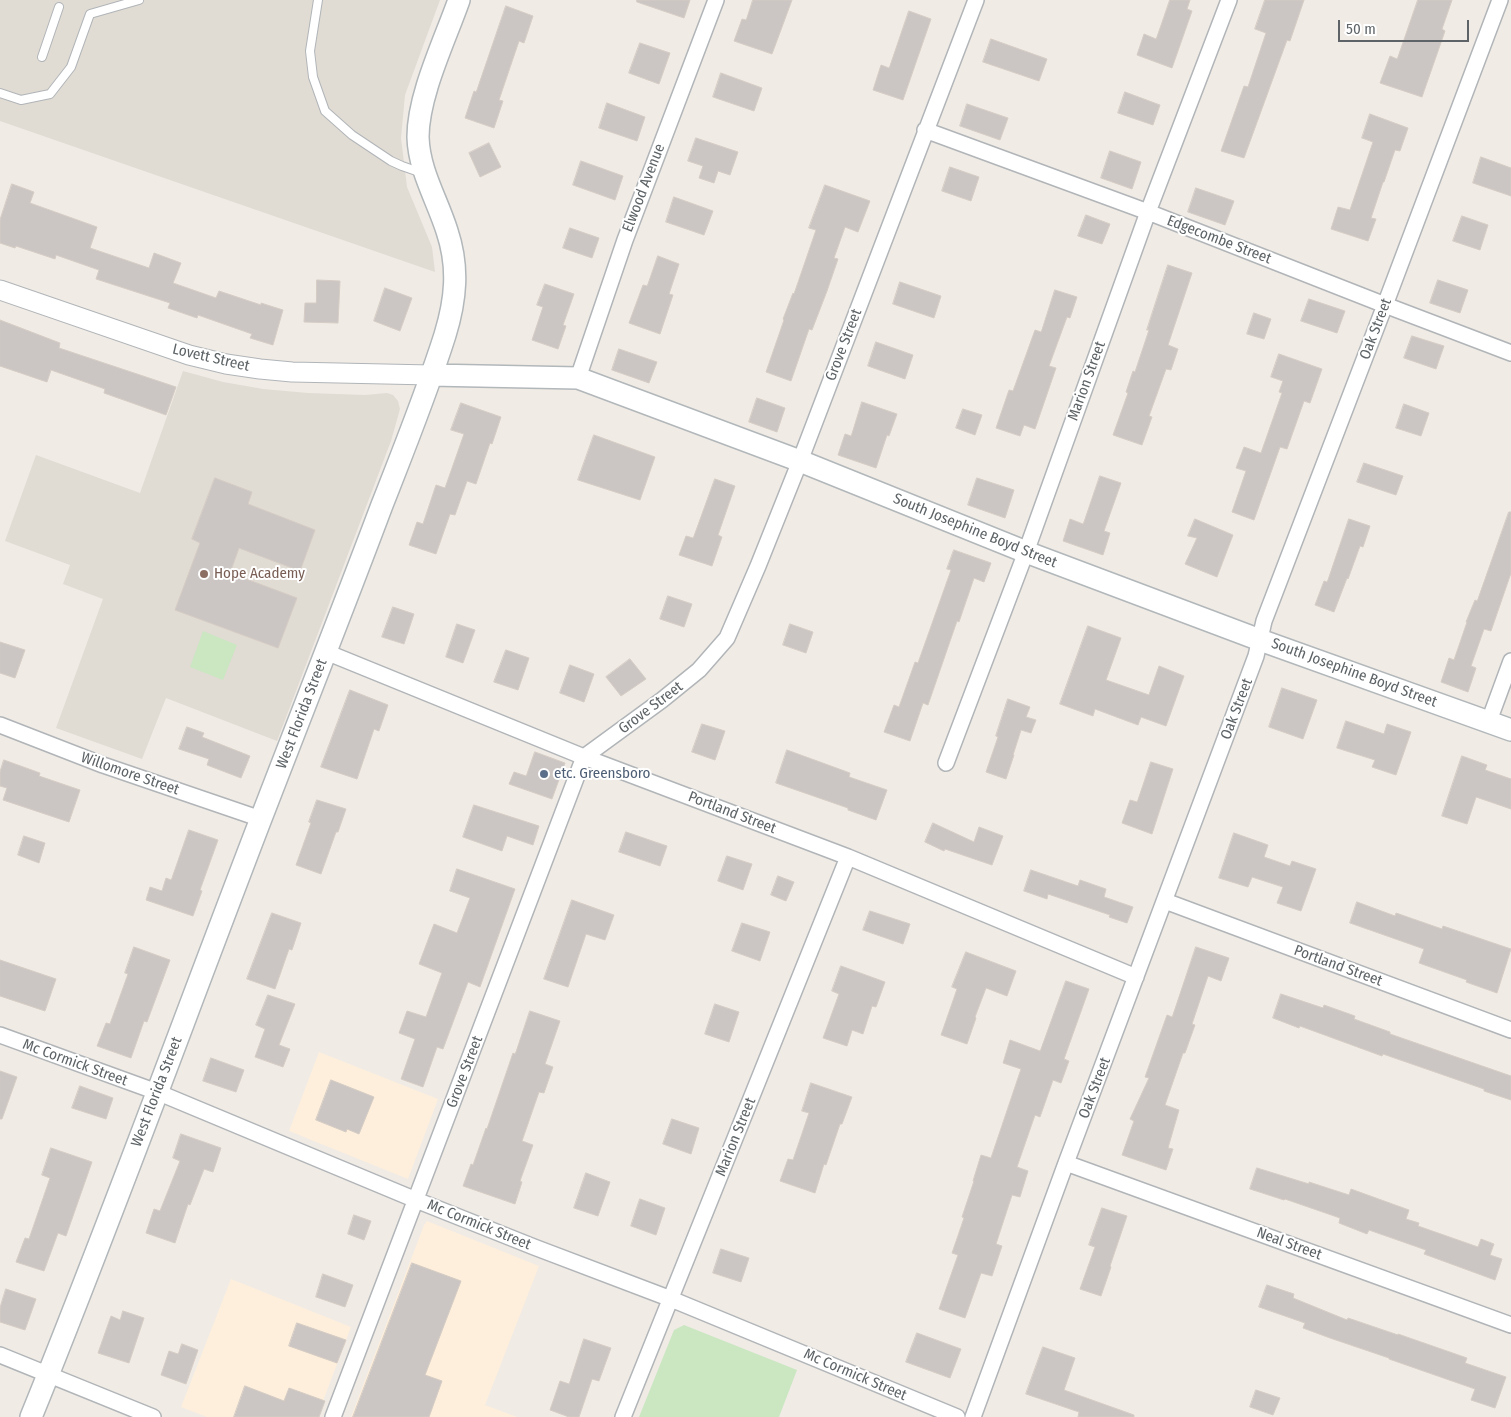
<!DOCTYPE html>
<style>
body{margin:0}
#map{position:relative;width:1511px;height:1417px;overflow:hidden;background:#f0ebe5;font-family:"Fira Sans Condensed",sans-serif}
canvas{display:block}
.scale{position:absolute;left:1338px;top:20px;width:131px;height:22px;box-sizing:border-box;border:2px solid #5d6366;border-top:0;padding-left:6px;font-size:15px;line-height:18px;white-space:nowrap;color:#5d6366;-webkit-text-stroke:4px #fff;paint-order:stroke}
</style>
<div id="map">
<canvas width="1511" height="1417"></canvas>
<div class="scale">50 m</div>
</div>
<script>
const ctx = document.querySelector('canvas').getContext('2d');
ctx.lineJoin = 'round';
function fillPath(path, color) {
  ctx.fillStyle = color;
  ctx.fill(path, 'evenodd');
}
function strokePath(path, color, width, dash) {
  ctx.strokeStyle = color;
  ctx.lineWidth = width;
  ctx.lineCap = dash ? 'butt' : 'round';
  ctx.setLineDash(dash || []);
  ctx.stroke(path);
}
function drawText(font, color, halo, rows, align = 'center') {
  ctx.font = font + ' "Fira Sans Condensed",sans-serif';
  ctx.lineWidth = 4;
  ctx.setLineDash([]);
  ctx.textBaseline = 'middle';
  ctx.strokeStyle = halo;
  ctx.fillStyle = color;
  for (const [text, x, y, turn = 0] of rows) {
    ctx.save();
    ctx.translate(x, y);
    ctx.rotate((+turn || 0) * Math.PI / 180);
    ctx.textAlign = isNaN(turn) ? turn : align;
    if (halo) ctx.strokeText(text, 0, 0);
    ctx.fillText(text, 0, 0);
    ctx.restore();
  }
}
const commercial = new Path2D(`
 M319 1052 438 1099 408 1179 289 1131Z
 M427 1221 539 1266 485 1405 517 1417H351L424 1225Z
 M231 1279 351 1327 317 1417H207L181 1407Z`);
const education = new Path2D(`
 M0 0H440L405 95 401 138 407 187 432 247 435 272 0 121Z
 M183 371 223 382 263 389 308 393 365 395 387 393 393 395 398 401 400 409 391 441 277 741 166 698 142 759 56 728 103 599 63 584 70 565 5 541 36 455 140 493Z`);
const green = new Path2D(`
 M203 631 237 645 223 680 190 667Z
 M684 1325 797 1370 779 1417H639L674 1330Z`);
const building = new Path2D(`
 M637 0H690L684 18 637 2Z
 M753 0H792L772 54 734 41 742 19 746 20Z
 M1170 0H1190L1187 9 1192 11 1172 68 1137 55 1144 34 1156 39Z
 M1265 0H1304L1290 41 1287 40 1244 158 1221 151 1244 86 1248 87 1266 33 1255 29Z
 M1418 0H1452L1442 29 1445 31 1422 97 1380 83 1390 56 1397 59Z
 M506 6 533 16 524 43 519 41 499 100 503 101 494 128 465 118 474 91 476 92Z
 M909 11 931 19 903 100 873 90 881 65 889 68Z
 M991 39 1047 59 1039 81 983 62Z
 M640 43 670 53 659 84 629 73Z
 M721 73 762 88 754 111 713 97Z
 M1125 92 1160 105 1153 125 1118 113Z
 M607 103 645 117 637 141 599 128Z
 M967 104 1008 118 1000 140 960 126Z
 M1370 114 1408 128 1400 151 1395 150 1384 182H1383L1371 218 1376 219 1368 241 1331 229 1338 207 1350 210 1373 142 1362 138Z
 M696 138 738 152 730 175 718 171 714 183 699 178 703 166 688 161Z
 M489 143 501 167 480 177 469 153Z
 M1110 151 1141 162 1132 189 1101 178Z
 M1481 157 1511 168V196L1473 183Z
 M581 161 623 176 615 200 573 185Z
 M950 167 979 177 971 201 942 191Z
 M12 184 34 192 30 203 97 227 90 248 149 268 154 253 181 263 173 283 216 298 219 291 261 305V303L283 310 273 345 250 338 252 334 198 315 197 318 168 308 170 303 96 279 99 270 56 255 55 259 16 246 15 248 0 243V220Z
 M825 185 870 201 858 232 845 227 834 258 838 259 827 291 812 330 809 329 791 381 766 372 784 320 783 319 793 293 794 294 816 230 809 228Z
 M1196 188 1234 201 1225 225 1188 212Z
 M674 197 713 211 704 235 666 222Z
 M1086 215 1110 224 1102 244 1078 236Z
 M1462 216 1488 225 1480 250 1453 241Z
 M570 228 599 238 592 258 563 248Z
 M658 256 679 264 669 294 673 295 660 334 629 323 643 285 647 286Z
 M1168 265 1192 273 1168 345 1178 349 1171 370 1166 369 1149 416 1152 417 1142 445 1113 435 1128 393 1126 392 1133 371 1135 372 1149 330H1147Z
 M317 280 340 281 338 323 304 322 305 303H316Z
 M1438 280 1468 290 1460 313 1430 303Z
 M900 282 941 296 934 318 893 304Z
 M545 284 574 294 563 325 566 326 558 349 532 340 543 307 537 305Z
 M385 288 412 298 400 331 374 321Z
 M1055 290 1077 297 1070 318 1067 317 1049 366 1056 368 1035 429 1024 425 1020 436 996 428 1009 390 1013 391 1035 330 1041 332Z
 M1309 299 1345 311 1337 333 1301 321Z
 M1254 313 1271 319 1264 339 1247 334Z
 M0 320 60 343 59 348 176 387 166 415 104 393 105 389 51 370 47 382 0 366Z
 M1412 336 1444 346 1436 369 1404 358Z
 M876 342 913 355 905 379 868 366Z
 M619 349 657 362 649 383 612 370Z
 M1279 354 1322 369 1310 403 1304 401 1287 449 1280 447 1254 520 1232 512 1246 471 1236 468 1244 447 1261 453 1282 393 1279 392 1283 381 1271 377Z
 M757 398 785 408 777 432 749 422Z
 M862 402 897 414 889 436 887 435 876 468 838 455 845 434 851 436Z
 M461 403 501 417 492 444 490 443 476 484 467 481 455 515 450 514 436 554 409 545 417 522 423 524 436 485 445 488 464 434 451 430Z
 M1404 404 1429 413 1421 436 1396 428Z
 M963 409 982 415 975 435 956 428Z
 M594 435 655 457 640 500 578 480Z
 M1364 463 1403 476 1396 495 1357 482Z
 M1100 476 1121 483 1104 531 1110 533 1103 555 1063 541 1070 519 1083 524Z
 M215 478 252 492 248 504 315 530 300 571 239 548 230 573 297 598 278 648 175 610 200 543 192 539Z
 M977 478 1014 490 1005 518 968 505Z
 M715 479 735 486 718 535 722 537 712 566 679 555 686 536 693 538Z
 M1509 512H1511V573L1491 631 1484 629 1471 666 1476 668 1468 692 1441 682 1449 658 1454 660 1467 622H1466L1475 600 1477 601Z
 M1195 519 1233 535 1217 577 1185 564 1197 538 1188 536Z
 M1349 519 1370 526 1363 547 1360 546 1348 579 1347 578 1334 612 1315 605 1324 581 1327 582Z
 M954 550 991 563 984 582 974 578 959 622 957 621 928 705 923 703 910 741 884 732 894 705 899 707 915 662 918 663 951 570 947 569Z
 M668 596 692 604 684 627 660 619Z
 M393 607 414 614 404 644 382 637Z
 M457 624 475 630 463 663 446 657Z
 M790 624 813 632 806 653 783 645Z
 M1088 626 1121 638 1106 680 1149 695 1159 666 1184 676 1166 726 1141 717 1138 725 1095 709 1093 716 1060 704Z
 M0 642 25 650 15 678 0 673Z
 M506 650 529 658 518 690 494 682Z
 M630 659 646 679 621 696 606 677Z
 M570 665 594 674 584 702 560 693Z
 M1282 688 1317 700 1303 739 1269 727Z
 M350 690 388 705 379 731 374 729 357 779 321 767Z
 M1008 699 1030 707 1026 717 1036 720 1031 733 1021 730 1013 755H1014L1006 779 986 772 998 737 996 736Z
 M1346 721 1384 734 1387 724 1411 732 1396 775 1372 767 1375 760 1337 748Z
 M702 724 725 731 715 760 692 752Z
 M187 727 204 733 202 737 250 756 241 778 207 765 209 759 179 749Z
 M787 750 850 773 849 777 887 790 876 820 848 810V808L776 783Z
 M535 752 565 763 552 799 509 784 514 772 526 776Z
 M1462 756 1487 765 1485 770 1511 779V809L1476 797 1467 824 1442 816Z
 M4 760 40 773 39 776 80 790 69 822 3 800 7 788 0 786V772Z
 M1151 762 1173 769 1152 834 1122 823 1130 800 1137 802Z
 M317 800 346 809 338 832H336L321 874 296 865 311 823 309 822Z
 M474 805 539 826 533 845 507 836 502 851 463 837Z
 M933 823 974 842 979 827 1003 836 992 865 945 849 944 851 925 842Z
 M189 830 218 840 200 890 202 891 193 916 146 900 150 887 162 891 166 878 171 880Z
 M626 832 667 846 660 866 619 852Z
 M1234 833 1268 845 1264 857 1290 866 1292 861 1316 869 1301 911 1277 903 1283 887 1252 877 1248 887 1219 878Z
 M24 836 45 843 39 863 18 855Z
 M727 856 752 864 743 890 718 881Z
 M457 869 515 889 480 987 468 982 443 1049 437 1047 423 1087 401 1079 415 1039 399 1033 407 1011 426 1017 442 973 419 964 434 924 457 933 470 898 450 891Z
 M1031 870 1078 886 1080 880 1106 889 1104 897 1133 907 1127 923 1109 917 1110 915 1048 894 1047 899 1024 891Z
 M778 876 794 882 786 901 771 895Z
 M572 900 614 915 605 940 586 934 568 987 544 979Z
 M1357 902 1395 916 1396 913 1442 929 1443 926 1511 949 1497 993 1466 982 1467 980 1419 963 1424 949 1350 923Z
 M870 911 910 924 903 944 863 930Z
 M272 913 301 923 292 950 289 949 275 989 247 979Z
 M742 923 770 932 760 961 732 951Z
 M134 947 170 960 147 1022 144 1021 131 1058 97 1046 106 1023 110 1024 128 974 125 973Z
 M1196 947 1229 958 1221 981 1208 976 1192 1024 1195 1025 1185 1053H1183L1165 1105 1179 1110 1168 1148 1173 1149 1166 1170 1122 1155 1134 1121 1130 1119 1149 1078 1145 1077 1167 1015 1172 1017Z
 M966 952 1016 971 1007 996 986 988 975 1017 976 1018 967 1044 941 1035 957 989 952 987Z
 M0 960 56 979 45 1011 0 996Z
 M841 966 885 982 876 1007 872 1006 863 1034 852 1030 847 1046 823 1038 839 994 832 991Z
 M1066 981 1089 989 1064 1059 1069 1061 1061 1083 1053 1080 1040 1117 1035 1115 1017 1167 1028 1171 1020 1197 1012 1195 996 1244 1002 1246 992 1276 981 1273 965 1318 939 1309 958 1255 952 1253 964 1218 962 1217 974 1181H973L981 1155 991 1158 1021 1069 1003 1063 1010 1040 1040 1051Z
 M1281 994 1323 1008 1324 1005 1355 1016 1354 1019 1390 1032V1034L1511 1076V1100L1484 1091V1089L1383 1054 1382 1056 1300 1026 1299 1028 1273 1018Z
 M268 995 295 1004 279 1045 290 1049 283 1067 255 1057 265 1029 256 1025Z
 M715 1004 739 1012 729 1042 705 1034Z
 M530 1011 560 1021 545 1064 553 1067 544 1093 539 1092 522 1141 533 1145 520 1181 522 1182 515 1204 463 1186 471 1164 473 1165 486 1128 487 1129 513 1053 515 1054Z
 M211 1058 244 1070 236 1092 203 1081Z
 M0 1071 17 1077 2 1119H0Z
 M331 1080 374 1097 359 1134 347 1129 346 1132 316 1120Z
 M811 1083 852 1097 842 1124H840L826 1165 824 1164 815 1193 780 1181 788 1159 793 1160 809 1113 802 1111Z
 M80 1086 113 1098 106 1119 72 1108Z
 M672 1119 699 1128 691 1154 663 1144Z
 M181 1134 221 1148 213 1172 204 1169 190 1205 188 1204 175 1243 146 1233 154 1209 160 1211 180 1161 173 1158Z
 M51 1148 92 1162 66 1236 58 1233 44 1271 16 1262 25 1238 29 1239 50 1178 42 1175Z
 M1257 1168 1309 1184V1182L1349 1195 1351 1189 1409 1210 1406 1219 1419 1223 1418 1226 1478 1247 1481 1239 1494 1244 1490 1255 1502 1259 1495 1280 1424 1254 1426 1250 1369 1230 1367 1234 1339 1223 1340 1218 1285 1199 1284 1200 1250 1189Z
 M586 1173 610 1182 598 1216 574 1208Z
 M640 1199 665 1208 656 1235 631 1226Z
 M1102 1208 1127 1216 1110 1266 1111 1267 1101 1296 1080 1289 1095 1247 1089 1245Z
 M354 1215 371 1221 364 1240 348 1234Z
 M721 1249 749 1258 741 1282 713 1273Z
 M412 1263 461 1281 425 1375 442 1381 429 1417H353Z
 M323 1274 353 1285 345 1307 316 1297Z
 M1267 1285 1294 1294 1293 1298 1347 1320 1348 1318 1398 1335V1334L1467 1358 1465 1363 1506 1377 1495 1408 1471 1400 1475 1389 1389 1359V1358L1330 1338 1303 1328 1305 1323 1259 1307Z
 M6 1289 36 1299 25 1330 0 1322V1308Z
 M123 1311 144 1318 129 1363 98 1353 111 1316 120 1320Z
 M297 1323 346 1340 337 1363 289 1346Z
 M917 1333 961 1349 950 1378 906 1362Z
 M584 1339 611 1348 599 1381 592 1379 579 1417H569L550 1410 560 1381 569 1384Z
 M182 1344 198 1350 186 1384 161 1375 169 1351 178 1354Z
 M1043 1347 1075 1358 1064 1390 1134 1415V1417H1078L1079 1412 1026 1394Z
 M245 1386 284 1401 289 1388 325 1401 319 1417H234Z
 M1256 1390 1280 1398 1273 1415 1250 1407Z`);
const service = new Path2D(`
 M318 0 310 51 313 77 325 111 352 135 391 161 402 166 422 173
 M42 57 59 7
 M0 93 21 100 50 94 71 67 90 14 139 0`);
const minor = new Path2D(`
 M925 130 1148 212 1385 305 1511 353
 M578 378 625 240 716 0
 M326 652 584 757 848 857 1136 977
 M1489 721 1511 661
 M0 725 103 765 261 819
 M946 763 1026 552 1148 212 1229 0
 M1165 901 1511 1030
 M0 1035 157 1092 416 1200 534 1247 671 1299 957 1417
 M1066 1163 1511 1325
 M0 1355 153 1417
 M333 1417 584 757 662 700 699 670 727 638 758 566 800 461 976 0
 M623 1417 848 857
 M973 1417 1066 1163 1256 656 1264 621 1385 305 1500 0`);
const tertiary = new Path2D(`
 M0 290 189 355 226 364 260 369 292 372 431 375`);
const secondary = new Path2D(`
 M431 375 578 378 800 461 1026 552 1260 640 1511 730
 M31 1417C112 1218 185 1016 262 816 302 712 343 609 382 505 404 449 427 392 445 335 456 299 459 267 447 231 437 199 419 171 418 137 418 95 445 40 459 0`);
const markers = [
 [204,574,5,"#8d6e63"],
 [544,774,5,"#5c6f8a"]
];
const streetNames = [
 ["Elwood Avenue",644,188,-69],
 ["Edgecombe Street",1219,240,21],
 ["Oak Street",1376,329,-69],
 ["Grove Street",844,345,-69],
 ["Lovett Street",211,358,13],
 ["Marion Street",1087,381,-70],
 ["South Josephine Boyd Street",975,531,22],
 ["South Josephine Boyd Street",1354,673,20],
 ["Grove Street",651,708,-37],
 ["Oak Street",1237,709,-69],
 ["West Florida Street",302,714,-69],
 ["Willomore Street",130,774,19],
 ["Portland Street",732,813,21],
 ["Portland Street",1338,966,20],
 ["Mc Cormick Street",75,1063,20],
 ["Grove Street",465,1072,-69],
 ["Oak Street",1095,1088,-69],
 ["West Florida Street",157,1092,-69],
 ["Marion Street",736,1137,-68],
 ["Mc Cormick Street",479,1225,22],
 ["Neal Street",1289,1244,20],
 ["Mc Cormick Street",855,1375,23]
];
const educationNames = [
 ["Hope Academy",214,574]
];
const serviceNames = [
 ["etc. Greensboro",554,774]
];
fillPath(commercial, '#feefdc');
fillPath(education, '#e0dbd3');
fillPath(green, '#cae7c2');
fillPath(building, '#cbc6c3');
strokePath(building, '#d5ccc4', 1);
strokePath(service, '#b1b5b8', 10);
strokePath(minor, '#b1b5b8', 18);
strokePath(tertiary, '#b1b5b8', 21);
strokePath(secondary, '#b2b7ba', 24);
strokePath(service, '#fff', 8);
strokePath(minor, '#fff', 15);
strokePath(tertiary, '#fff', 19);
strokePath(secondary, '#fff', 21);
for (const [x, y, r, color] of markers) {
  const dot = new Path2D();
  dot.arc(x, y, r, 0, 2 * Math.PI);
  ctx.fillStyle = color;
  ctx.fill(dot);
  strokePath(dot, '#fff', 2);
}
drawText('15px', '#5d6366', '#fff', streetNames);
drawText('15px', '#785e54', '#fff', educationNames, 'left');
drawText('15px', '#4e5e75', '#fff', serviceNames, 'left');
</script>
